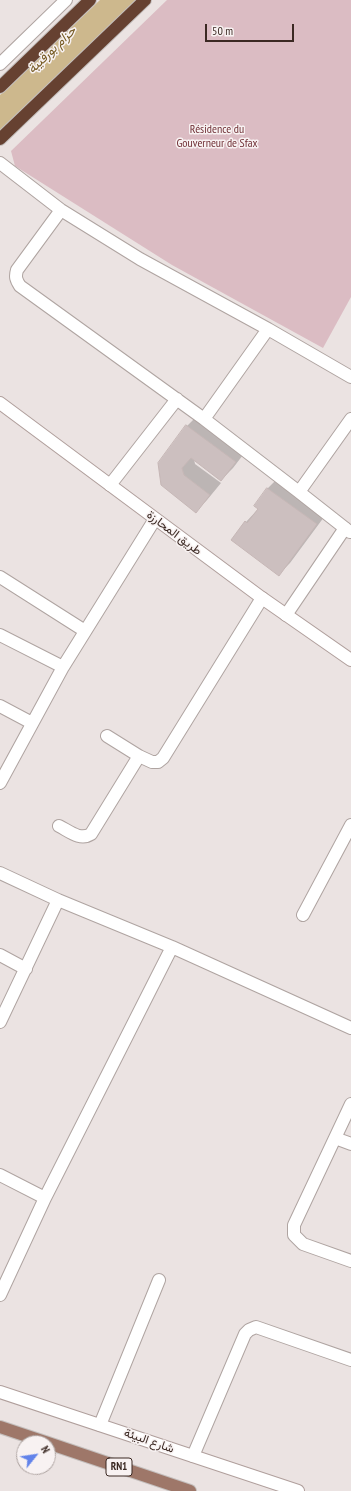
<!DOCTYPE html>
<meta charset="utf-8">
<style>
body{margin:0}
#map{position:relative;width:351px;height:1491px;overflow:hidden;background:#ebe3e2;font-family:"PT Sans Narrow",sans-serif}
canvas{display:block}
.north{position:absolute;left:16px;top:1435px;width:40px;height:40px;box-sizing:border-box;background:#f8f2f2;border:1px solid #aca29f;border-radius:50%;rotate:60deg;font-size:11px;font-weight:700;line-height:16px;text-align:center;color:#3b2923}
.north::after{content:'';display:block;margin:auto;width:14px;height:18px;background:#6283ea;clip-path:polygon(50% 0,100% 100%,50% 72%,0 100%)}
.scale{position:absolute;left:205px;top:24px;width:89px;height:18px;box-sizing:border-box;border:2px solid #3b2923;border-top:0;padding-left:5px;font-size:12px;line-height:14px;white-space:nowrap;color:#3b2923;-webkit-text-stroke:3px #f8f2f2;paint-order:stroke}
</style>
<div id="map">
<canvas width="351" height="1491"></canvas>
<div class="north">N</div>
<div class="scale">50 m</div>
</div>
<script>
const ctx = document.querySelector('canvas').getContext('2d');
ctx.lineJoin = 'round';
function fillPath(path, color) {
  ctx.fillStyle = color;
  ctx.fill(path, 'evenodd');
}
function strokePath(path, color, width, dash) {
  ctx.strokeStyle = color;
  ctx.lineWidth = width;
  ctx.lineCap = dash ? 'butt' : 'round';
  ctx.setLineDash(dash || []);
  ctx.stroke(path);
}
function drawText(font, color, halo, rows, align = 'center') {
  ctx.font = font + ' "PT Sans Narrow",Vazirmatn,sans-serif';
  ctx.lineWidth = 3;
  ctx.setLineDash([]);
  ctx.textBaseline = 'middle';
  ctx.strokeStyle = halo;
  ctx.fillStyle = color;
  for (const [text, x, y, turn = 0] of rows) {
    ctx.save();
    ctx.translate(x, y);
    ctx.rotate((+turn || 0) * Math.PI / 180);
    ctx.textAlign = isNaN(turn) ? turn : align;
    if (halo) ctx.strokeText(text, 0, 0);
    ctx.fillText(text, 0, 0);
    ctx.restore();
  }
}
const green = new Path2D(`
 M167 0H351V297L323 348 172 265 15 166 11 151Z`);
const water = new Path2D(`
 M100 0H136L0 131V95Z`);
const shadow = new Path2D(`
 M198 415 246 451 233 468 221 480 194 459 195 464 221 483 207 500 196 511 162 485 187 426Z
 M279 477 327 513 290 563 279 574 232 540 246 522 259 508 255 505 268 488Z`);
const building = new Path2D(`
 M186 425 236 462 221 481 191 458 182 468 184 475 210 495 196 513 161 485 158 463Z
 M267 488 317 524 279 576 231 540 245 521 247 523 258 509 254 506Z`);
const street = new Path2D(`
 M0 64 66 0
 M0 163 61 210 140 259 268 329 351 377
 M61 210 17 270C15 277 16 280 20 286L204 419 268 329
 M204 419 299 492 351 419
 M110 485 177 399
 M299 492 350 532
 M0 577 85 631
 M286 615 345 528
 M0 635 63 667
 M0 706 32 723
 M107 736 139 756
 M0 783 63 667 155 519
 M59 826C69 831 80 841 91 834L139 756 152 762H158L163 758 262 598
 M0 873 58 900 0 1022
 M303 915 351 825
 M172 947 351 1028
 M0 955 26 969
 M351 1104 294 1225V1235L303 1244 351 1261
 M335 1138 351 1144
 M0 1175 45 1198
 M0 1295 45 1198 172 947 58 900
 M100 1425 159 1280
 M193 1456 245 1334 249 1330 256 1327 351 1360`);
const secondary = new Path2D(`
 M0 403 262 598 351 660
 M0 1392 298 1491`);
const primary = new Path2D(`
 M0 1427 48 1443
 M48 1443 190 1491`);
const highway = new Path2D(`
 M0 87 90 0
 M0 139 145 0`);
const shields = [
 [119,1467,26]
];
const shieldNames = [
 ["RN1",119,1467]
];
const parkNames = [
 ["Résidence du",217,130],
 ["Gouverneur de Sfax",217,144]
];
const streetNames = [
 ["طريق المحارزة",174,533,37],
 ["شارع البيئة",149,1441,19]
];
const waterNames = [
 ["حزام بورقيبة",52,50,-44]
];
fillPath(green, '#dbbcc3');
fillPath(water, '#cdb88d');
fillPath(shadow, '#0003');
fillPath(building, '#ccbfbf');
strokePath(building, '#c5b6b5', 1);
strokePath(street, '#afa4a1', 14);
strokePath(secondary, '#b09f9c', 14);
strokePath(primary, '#c4bfbd', 14);
strokePath(highway, '#c4bfbd', 14);
strokePath(street, '#fff', 12);
strokePath(secondary, '#fff', 12);
strokePath(primary, '#9e7769', 12);
strokePath(highway, '#664131', 12);
for (const [x, y, w] of shields) {
  const box = new Path2D();
  box.roundRect(x - w / 2, y - 9, w, 18, 3);
  ctx.fillStyle = '#f8f2f2';
  ctx.fill(box);
  strokePath(box, '#3b2923', 1);
}
drawText('bold 11px', '#3b2923', null, shieldNames);
drawText('12px', '#703036', '#f8f2f2', parkNames);
drawText('12px', '#3b2923', '#f8f2f2', streetNames);
drawText('italic 13px', '#745921', '#f8f2f2', waterNames);
</script>
